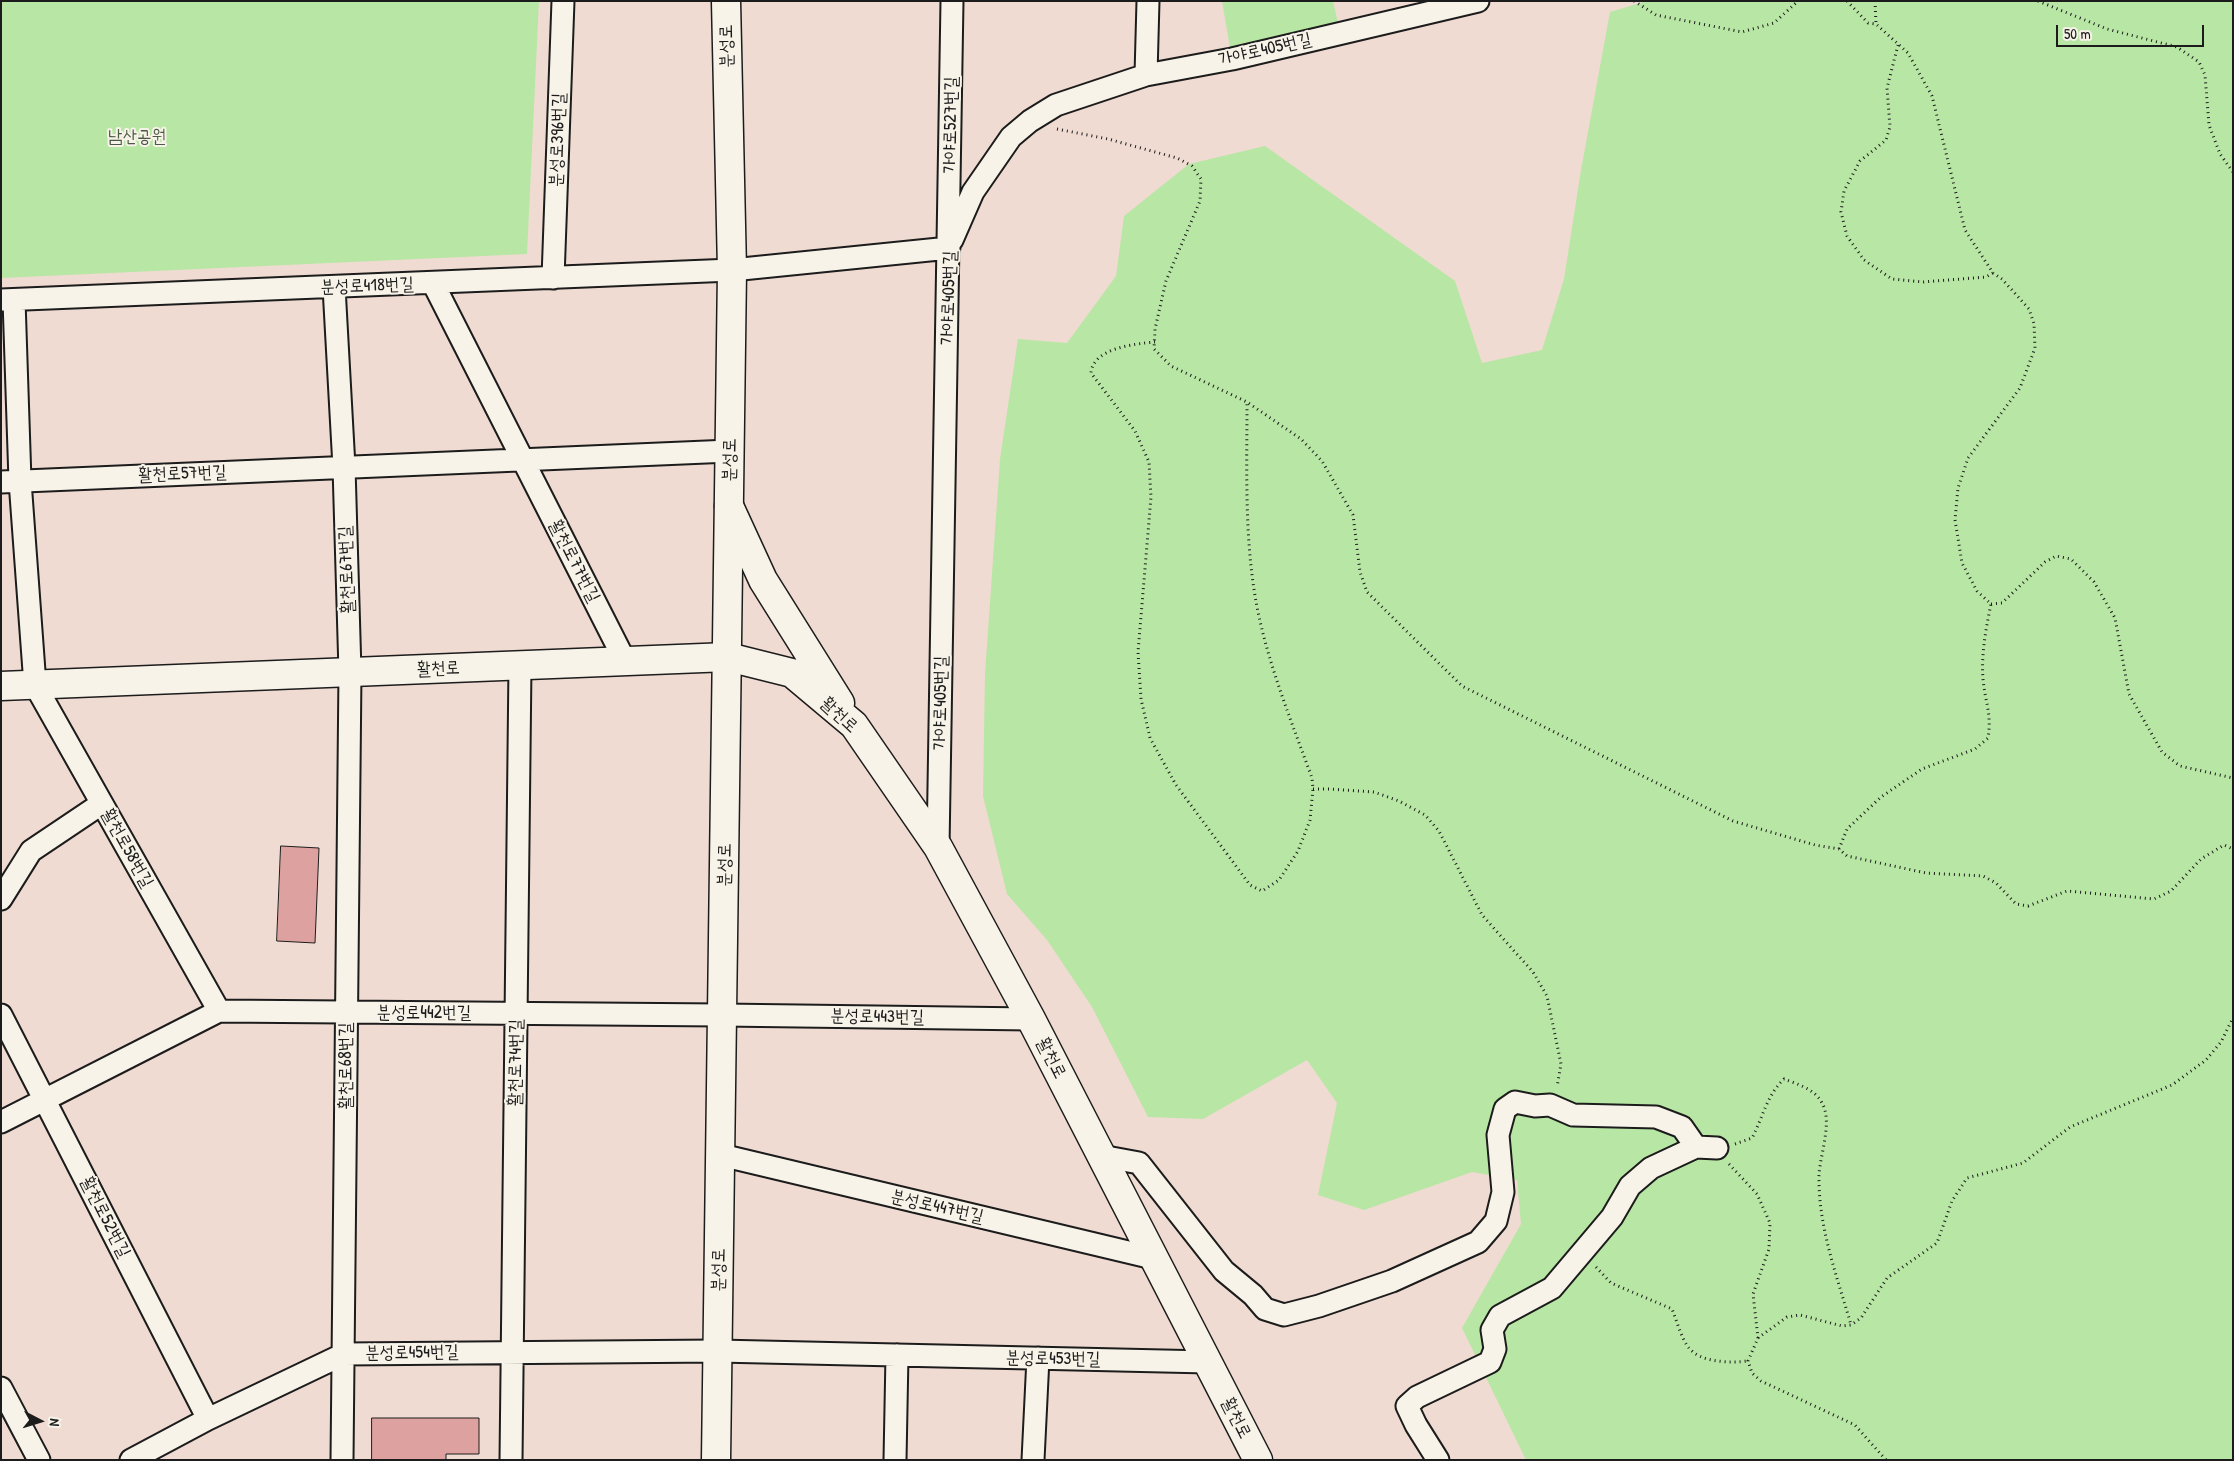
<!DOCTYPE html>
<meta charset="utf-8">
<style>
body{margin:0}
#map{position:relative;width:2234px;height:1461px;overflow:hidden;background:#efdbd2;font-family:"Patrick Hand",sans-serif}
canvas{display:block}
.frame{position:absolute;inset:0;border:2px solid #1c1c1c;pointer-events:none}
.north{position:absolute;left:15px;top:1396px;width:50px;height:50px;-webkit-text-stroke:4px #f7f3e8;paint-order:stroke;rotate:95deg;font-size:14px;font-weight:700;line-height:20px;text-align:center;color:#1c1c1c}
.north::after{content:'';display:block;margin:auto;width:18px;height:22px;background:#1c1c1c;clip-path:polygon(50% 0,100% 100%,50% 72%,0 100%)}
.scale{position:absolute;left:2056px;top:25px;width:148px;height:22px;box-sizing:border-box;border:2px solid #1c1c1c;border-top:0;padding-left:6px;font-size:15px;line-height:18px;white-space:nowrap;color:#1c1c1c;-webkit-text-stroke:4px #f7f3e8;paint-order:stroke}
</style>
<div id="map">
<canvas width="2234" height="1461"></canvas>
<div class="frame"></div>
<div class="north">N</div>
<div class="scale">50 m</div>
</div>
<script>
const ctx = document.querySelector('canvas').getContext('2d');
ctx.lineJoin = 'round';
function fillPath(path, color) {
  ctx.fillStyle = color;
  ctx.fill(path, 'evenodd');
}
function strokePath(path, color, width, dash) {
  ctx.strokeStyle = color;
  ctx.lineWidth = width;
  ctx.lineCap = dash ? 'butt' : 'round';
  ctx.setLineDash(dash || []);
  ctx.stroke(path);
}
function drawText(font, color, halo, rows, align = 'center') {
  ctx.font = font + ' "Patrick Hand","Poor Story",sans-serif';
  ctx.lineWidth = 4;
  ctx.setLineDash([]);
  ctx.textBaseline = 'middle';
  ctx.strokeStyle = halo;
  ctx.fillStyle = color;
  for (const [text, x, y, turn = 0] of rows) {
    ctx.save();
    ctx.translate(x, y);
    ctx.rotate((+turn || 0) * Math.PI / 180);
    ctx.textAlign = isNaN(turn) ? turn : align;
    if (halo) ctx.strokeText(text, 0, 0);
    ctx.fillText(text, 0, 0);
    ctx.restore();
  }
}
const green = new Path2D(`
 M1 1H539L527 254 1 278Z
 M1222 1H1333L1340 32 1232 59Z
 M1647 1H2233V1460H1526L1462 1328 1521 1224 1517 1180 1472 1172 1364 1210 1318 1195 1337 1103 1307 1060 1203 1119 1148 1117 1092 1007 1047 940 1007 894 983 796 985 674 1000 459 1018 339 1067 343 1116 276 1124 216 1189 164 1265 146 1455 281 1482 363 1542 350 1564 279 1581 170 1610 12Z`);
const building = new Path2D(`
 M281 846 319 848 315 943 277 941Z
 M372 1418H479V1454H446V1460H372Z`);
const path = new Path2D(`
 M1634 1 1656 15 1742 32 1774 23 1798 1
 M1847 1 1868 23 1876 24 1908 53 1932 96 1965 230 1993 273 2002 279 2029 309 2034 324 2035 348 2020 388 1968 458 1958 488 1955 520 1962 563 1977 591 1991 604
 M1875 1 1876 24
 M2038 1 2107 29 2177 47 2199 62 2205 75 2209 125 2220 154 2233 172
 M1898 45 1887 88 1890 127 1886 140 1860 161 1844 191 1841 212 1847 236 1864 260 1892 279 1923 282 1986 277 1993 273
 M1057 129 1108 139 1177 158 1192 166 1201 179 1200 201 1166 281 1155 329 1154 349 1171 366 1247 402 1301 439 1322 461 1353 515 1360 572 1367 592 1462 686 1733 821 1815 845 1839 849 1847 856 1926 873 1983 876 1996 883 2016 904 2028 906 2067 891 2154 899 2171 891 2201 859 2224 845 2233 849
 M1155 342C1134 344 1093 348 1091 373L1135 431 1149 462 1151 497 1138 652 1141 699 1150 738 1176 785 1250 885 1262 891 1279 880 1298 851 1310 820 1313 789 1312 778C1292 723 1270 669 1258 612 1244 543 1247 472 1247 402
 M1991 604 2002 603 2045 562 2056 556 2071 559 2094 582 2115 618 2129 694 2162 752 2180 766 2233 778
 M1313 789H1329L1374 792 1399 801 1425 815 1439 831 1482 915 1533 972 1547 996 1561 1064 1557 1087
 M1839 849 1847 829 1881 797 1922 769 1975 749 1988 738C1992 714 1985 702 1983 679 1981 655 1986 628 1991 604
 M1735 1144 1752 1138C1763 1117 1767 1095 1784 1079 1797 1084 1815 1089 1822 1103 1833 1121 1820 1155 1819 1175 1818 1227 1837 1276 1851 1325
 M1729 1164 1757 1194 1770 1223 1769 1249 1753 1294 1758 1338 1748 1361 1752 1373 1761 1381 1855 1425 1886 1460
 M1596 1267 1611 1283 1672 1309C1677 1321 1681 1338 1689 1348 1701 1363 1731 1363 1748 1361
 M1758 1338 1787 1317 1800 1315 1842 1326 1851 1325 1861 1318 1887 1278 1937 1243 1952 1201 1967 1178 2023 1163 2070 1127 2172 1085 2206 1060 2221 1042 2233 1018`);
const minor = new Path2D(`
 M1146 75 1148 1
 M952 240 973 192 1011 137 1030 121 1056 105 1146 75 1232 59 1478 1
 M553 278 563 1
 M433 283 625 661
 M334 287 344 467 350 672 342 1460
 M1 300 732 270 949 248
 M14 300 20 481 35 685 219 1011
 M1 482 730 451
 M938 847 952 1
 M1 899 31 851 101 804
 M1 1015 208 1419
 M1 1122 219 1011 722 1015 1031 1019
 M721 1155 1153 1258
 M1101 1156 1139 1163 1224 1271 1253 1295 1265 1309 1284 1315 1319 1306 1392 1281 1478 1242 1496 1221 1503 1192 1498 1135 1505 1109 1515 1102 1535 1106 1550 1105 1573 1115 1656 1117 1682 1127 1696 1147
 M1 1388 39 1460
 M131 1460 208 1419 344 1354 718 1351 1208 1362
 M511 1460 520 665
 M895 1460 897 1355
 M1033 1460 1038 1358
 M1438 1460 1416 1425 1407 1406 1417 1397 1490 1362 1495 1349 1492 1330 1500 1316 1552 1288 1612 1217 1630 1186 1651 1168 1696 1147 1717 1148`);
const tertiary = new Path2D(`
 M729 506 763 580 840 703
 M1 686 728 657 792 673 854 725 938 847 1031 1019 1258 1460`);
const secondary = new Path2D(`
 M716 1460 732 270 726 1`);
const streetNames = [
 ["분성로",727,46,-91],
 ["가야로405번길",1265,50,-13],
 ["가야로527번길",951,125,-89],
 ["분성로396번길",558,140,-88],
 ["분성로418번길",367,286,-2],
 ["가야로405번길",949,298,-88],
 ["분성로",730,460,-89],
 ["활천로57번길",182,474,-2],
 ["활천로77번길",574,561,63],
 ["활천로67번길",347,570,-92],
 ["활천로",438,669,-2],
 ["가야로405번길",941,703,-89],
 ["활천로",839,715,43],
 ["활천로58번길",127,848,61],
 ["분성로",725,865,-89],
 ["분성로442번길",424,1013],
 ["분성로443번길",877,1017,1],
 ["활천로",1051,1058,63],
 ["활천로74번길",516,1063,-89],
 ["활천로68번길",346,1066,-90],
 ["분성로447번길",937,1207,13],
 ["활천로52번길",105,1217,63],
 ["분성로",719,1270,-89],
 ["분성로454번길",412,1353,-1],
 ["분성로453번길",1053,1359,1],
 ["활천로",1236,1418,63]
];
const parkNames = [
 ["남산공원",137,137]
];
fillPath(green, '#b8e6a4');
fillPath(building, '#dda2a0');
strokePath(building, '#1c1c1c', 1);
strokePath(minor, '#1c1c1c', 25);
strokePath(tertiary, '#1c1c1c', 31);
strokePath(secondary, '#1c1c1c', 31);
strokePath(path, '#1c1c1c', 3, [1, 4]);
strokePath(minor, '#f7f3e8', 21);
strokePath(tertiary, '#f7f3e8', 28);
strokePath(secondary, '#f7f3e8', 28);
drawText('18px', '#1c1c1c', '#f7f3e8', streetNames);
drawText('18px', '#4b5945', '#f7f3e8', parkNames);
</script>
